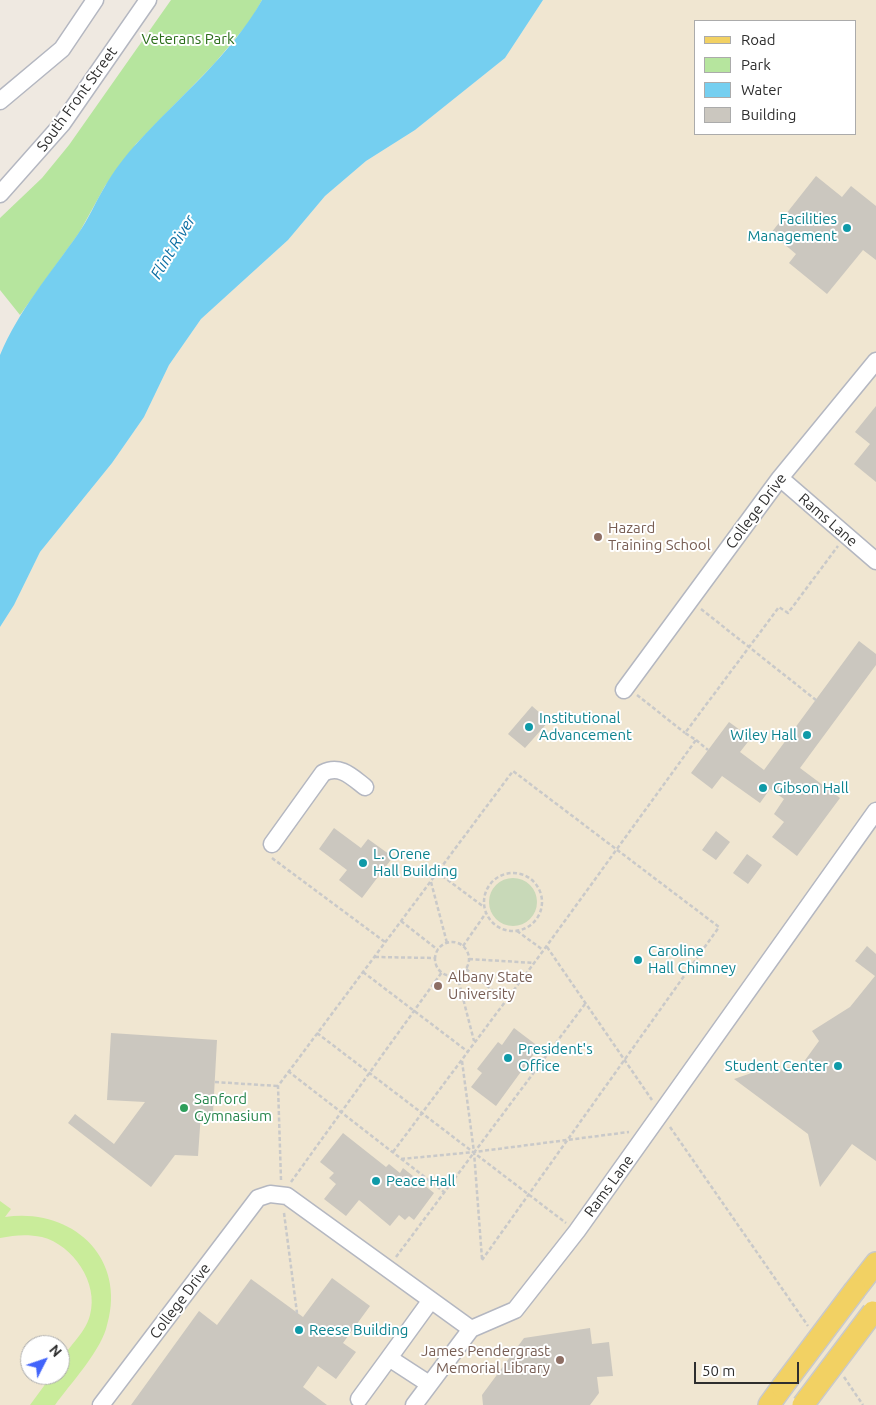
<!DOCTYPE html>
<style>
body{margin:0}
#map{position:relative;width:876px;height:1405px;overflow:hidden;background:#efe9e1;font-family:Ubuntu,sans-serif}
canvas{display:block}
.legend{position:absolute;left:694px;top:20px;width:162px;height:115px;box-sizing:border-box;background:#fff;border:1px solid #ababab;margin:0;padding:6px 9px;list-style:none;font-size:15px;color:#2e2e2e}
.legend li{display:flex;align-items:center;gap:10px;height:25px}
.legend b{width:25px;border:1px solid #ababab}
.north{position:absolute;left:20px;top:1335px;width:50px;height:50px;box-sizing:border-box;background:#fff;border:1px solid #ababab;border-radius:50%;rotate:49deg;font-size:14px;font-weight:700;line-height:20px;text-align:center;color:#2e2e2e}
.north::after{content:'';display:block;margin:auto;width:18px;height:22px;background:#4264fb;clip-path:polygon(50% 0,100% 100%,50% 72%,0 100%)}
.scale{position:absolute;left:694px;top:1362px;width:105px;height:22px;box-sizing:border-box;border:2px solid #2e2e2e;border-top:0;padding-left:6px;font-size:15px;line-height:18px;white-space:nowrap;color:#2e2e2e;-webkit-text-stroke:4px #fff;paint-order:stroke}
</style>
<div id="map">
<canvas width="876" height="1405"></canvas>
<ul class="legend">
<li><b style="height:6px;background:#f2d163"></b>Road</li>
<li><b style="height:14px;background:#b6e59e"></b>Park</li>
<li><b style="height:14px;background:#75cff0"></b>Water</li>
<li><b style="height:14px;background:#cbc7bf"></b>Building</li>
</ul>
<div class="north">N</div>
<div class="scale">50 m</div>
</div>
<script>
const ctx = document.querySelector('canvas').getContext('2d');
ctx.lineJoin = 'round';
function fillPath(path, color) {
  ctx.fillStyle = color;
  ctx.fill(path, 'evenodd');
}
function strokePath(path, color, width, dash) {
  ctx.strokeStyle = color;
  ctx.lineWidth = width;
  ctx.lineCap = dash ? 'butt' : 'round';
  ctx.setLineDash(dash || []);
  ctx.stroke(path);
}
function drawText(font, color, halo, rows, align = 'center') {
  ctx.font = font + ' Ubuntu,sans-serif';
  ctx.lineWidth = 4;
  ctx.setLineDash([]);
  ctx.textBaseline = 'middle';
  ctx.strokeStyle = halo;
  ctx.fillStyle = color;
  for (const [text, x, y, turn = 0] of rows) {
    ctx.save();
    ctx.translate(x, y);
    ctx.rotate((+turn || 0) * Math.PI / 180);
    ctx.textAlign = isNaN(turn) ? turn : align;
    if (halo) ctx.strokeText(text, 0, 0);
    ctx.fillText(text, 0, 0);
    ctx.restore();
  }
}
const education = new Path2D(`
 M543 0H876V1405H0V627L14 605 40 552 112 463 144 417 169 365 201 319 288 240 325 196 366 161 415 130 505 58ZM695 21H855V134H695ZM30 1345H60V1375H30Z`);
const green = new Path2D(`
 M171 0H262L251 20 214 64 136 144 105 186 79 233 20 315 0 290V218L42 178 69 145Z`);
const cemetery = new Path2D(`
 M489 902a24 24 0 1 1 48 0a24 24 0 1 1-48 0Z`);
const pitch = new Path2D(`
 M0 1201 11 1209 5 1217C73 1207 129 1259 106 1329 98 1354 71 1383 55 1405H30L52 1375H60C60 1372 59 1366 60 1363 65 1349 85 1335 90 1315 99 1283 73 1245 42 1237 27 1234 15 1235 0 1238Z`);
const water = new Path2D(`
 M262 0H543L505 58 415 130 366 161 325 196 288 240 201 319 169 365 144 417 112 463 40 552 14 605 0 627V355C19 310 50 274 78 234 88 220 95 203 104 188 113 172 125 156 138 142 180 96 231 55 262 0Z`);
const building = new Path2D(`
 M816 176 842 197 851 186 876 206V260L863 250 827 294 789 263 796 254 771 233Z
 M876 406V482L854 464 870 444 855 432Z
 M859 641 876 654V665L800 768 840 798 797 856 772 837 784 822 774 814 784 799 770 789 760 803 722 776 712 789 691 773 729 722 751 738 740 752 764 770Z
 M532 706 549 721 525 748 508 734Z
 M334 828 361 848 368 839 393 857 362 898 339 880 347 870 319 849Z
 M716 831 730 842 716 860 702 850Z
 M747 854 762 865 748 884 733 873Z
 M867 946 876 954V1161L852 1144 820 1187 808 1134 734 1079 769 1067 776 1071 803 1063 819 1041 812 1031 850 1007 875 976 855 961Z
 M514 1028 539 1047 496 1106 471 1087 482 1073 477 1069 498 1042 502 1045Z
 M111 1033 217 1040 213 1113H201L198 1156 175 1155 151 1187 68 1123 75 1114 114 1144 145 1102 107 1100Z
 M343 1133 386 1167 389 1164 400 1173 403 1168 434 1193 414 1220 409 1216 405 1220 399 1215 390 1226 359 1200 346 1216 324 1199 336 1184 329 1178 334 1173 320 1162Z
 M332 1278 370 1306 343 1343 356 1352 336 1379 318 1366 303 1387 327 1405H131L199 1311 217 1325 251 1279 303 1317Z
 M590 1328 592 1344 609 1342 613 1376 597 1377 599 1393 590 1405H483L482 1395 524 1338Z`);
const path = new Path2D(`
 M701 609 816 700
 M637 695 685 733
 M696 740 708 750
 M272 858 385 942
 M437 872 484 907
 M484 902a29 29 0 1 1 58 0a29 29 0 1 1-58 0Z
 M431 882 447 943
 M401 921 438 950
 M517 931 543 950
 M435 959a17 17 0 1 1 34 0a17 17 0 1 1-34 0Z
 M463 946 486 913
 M547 947 652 1100
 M375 957 436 958
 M469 959 535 963
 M466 969 505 1000
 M363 972 467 1051
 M457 975 474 1041
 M317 1033 566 1223
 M462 1061 474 1152 482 1259
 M288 1071 444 1192
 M215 1082 278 1086
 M670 1127 808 1326
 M393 1152 543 951 696 740 685 733 779 607 788 613 838 546
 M401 1159 474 1152 629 1132
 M281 1180 278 1086 513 771 719 927 482 1260
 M291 1182 442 972
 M284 1213 297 1313
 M396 1257 585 1004
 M844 1377 863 1405`);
const minor = new Path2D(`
 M0 101 62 49 95 0
 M0 194 62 124 148 0
 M780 478 876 561
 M624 690 780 478 876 361
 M272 844 323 773C340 764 352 777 365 787
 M471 1329 515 1310 577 1231 876 811
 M429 1384 389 1358 431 1300
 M359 1399 389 1358
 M101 1405 258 1198 270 1194 287 1196 471 1329
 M414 1405 471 1329`);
const major = new Path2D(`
 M855 1290 876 1263
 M769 1405 782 1387`);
const majorBridge = new Path2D(`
 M782 1387 855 1290
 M803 1405 873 1312`);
const markers = [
 [847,228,5,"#0f9aa8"],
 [598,537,5,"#8d6e63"],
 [529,727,5,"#0f9aa8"],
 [807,735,5,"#0f9aa8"],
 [763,788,5,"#0f9aa8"],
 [363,863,5,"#0f9aa8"],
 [638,960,5,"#0f9aa8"],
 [438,986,5,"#8d6e63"],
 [508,1058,5,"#0f9aa8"],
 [838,1066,5,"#0f9aa8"],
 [184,1108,5,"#2e9e5b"],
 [376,1181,5,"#0f9aa8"],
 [299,1330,5,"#0f9aa8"],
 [560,1360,5,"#8d6e63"]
];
const parkNames = [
 ["Veterans Park",188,39]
];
const streetNames = [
 ["South Front Street",77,99,-54],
 ["College Drive",756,511,-53],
 ["Rams Lane",828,520,41],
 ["Rams Lane",609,1186,-54],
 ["College Drive",180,1301,-53]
];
const cultureNames = [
 ["Facilities",837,219,"right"],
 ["Management",837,236,"right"],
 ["Institutional",539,718],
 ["Advancement",539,735],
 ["Wiley Hall",797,735,"right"],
 ["Gibson Hall",773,788],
 ["L. Orene",373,854],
 ["Hall Building",373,871],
 ["Caroline",648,951],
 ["Hall Chimney",648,968],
 ["President's",518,1049],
 ["Office",518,1066],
 ["Student Center",828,1066,"right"],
 ["Peace Hall",386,1181],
 ["Reese Building",309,1330]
];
const educationNames = [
 ["Hazard",608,528],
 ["Training School",608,545],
 ["Albany State",448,977],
 ["University",448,994],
 ["James Pendergrast",550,1351,"right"],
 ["Memorial Library",550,1368,"right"]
];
const leisureNames = [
 ["Sanford",194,1099],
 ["Gymnasium",194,1116]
];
const waterNames = [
 ["Flint River",173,247,-59]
];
fillPath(education, '#f0e6d1');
fillPath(green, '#b6e59e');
fillPath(cemetery, '#c8d9b8');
fillPath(pitch, '#c9ec9a');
fillPath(water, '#75cff0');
fillPath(building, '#cbc7bf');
strokePath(minor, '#b4b7c1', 19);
strokePath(major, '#c9c9c9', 24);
strokePath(path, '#c9c9c9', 2.5, [4, 2.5]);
strokePath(minor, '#fff', 16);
strokePath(major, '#f2d163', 21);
strokePath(majorBridge, '#c9c9c9', 24, []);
strokePath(majorBridge, '#f2d163', 21);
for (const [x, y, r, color] of markers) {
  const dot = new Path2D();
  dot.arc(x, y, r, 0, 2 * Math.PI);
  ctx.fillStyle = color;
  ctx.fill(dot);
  strokePath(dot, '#fff', 2);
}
drawText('15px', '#2c6e1b', '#fff', parkNames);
drawText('15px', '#2e2e2e', '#fff', streetNames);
drawText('15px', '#0d838f', '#fff', cultureNames, 'left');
drawText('15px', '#785e54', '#fff', educationNames, 'left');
drawText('15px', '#27864d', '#fff', leisureNames, 'left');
drawText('italic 16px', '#0d6fa3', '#fff', waterNames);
</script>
